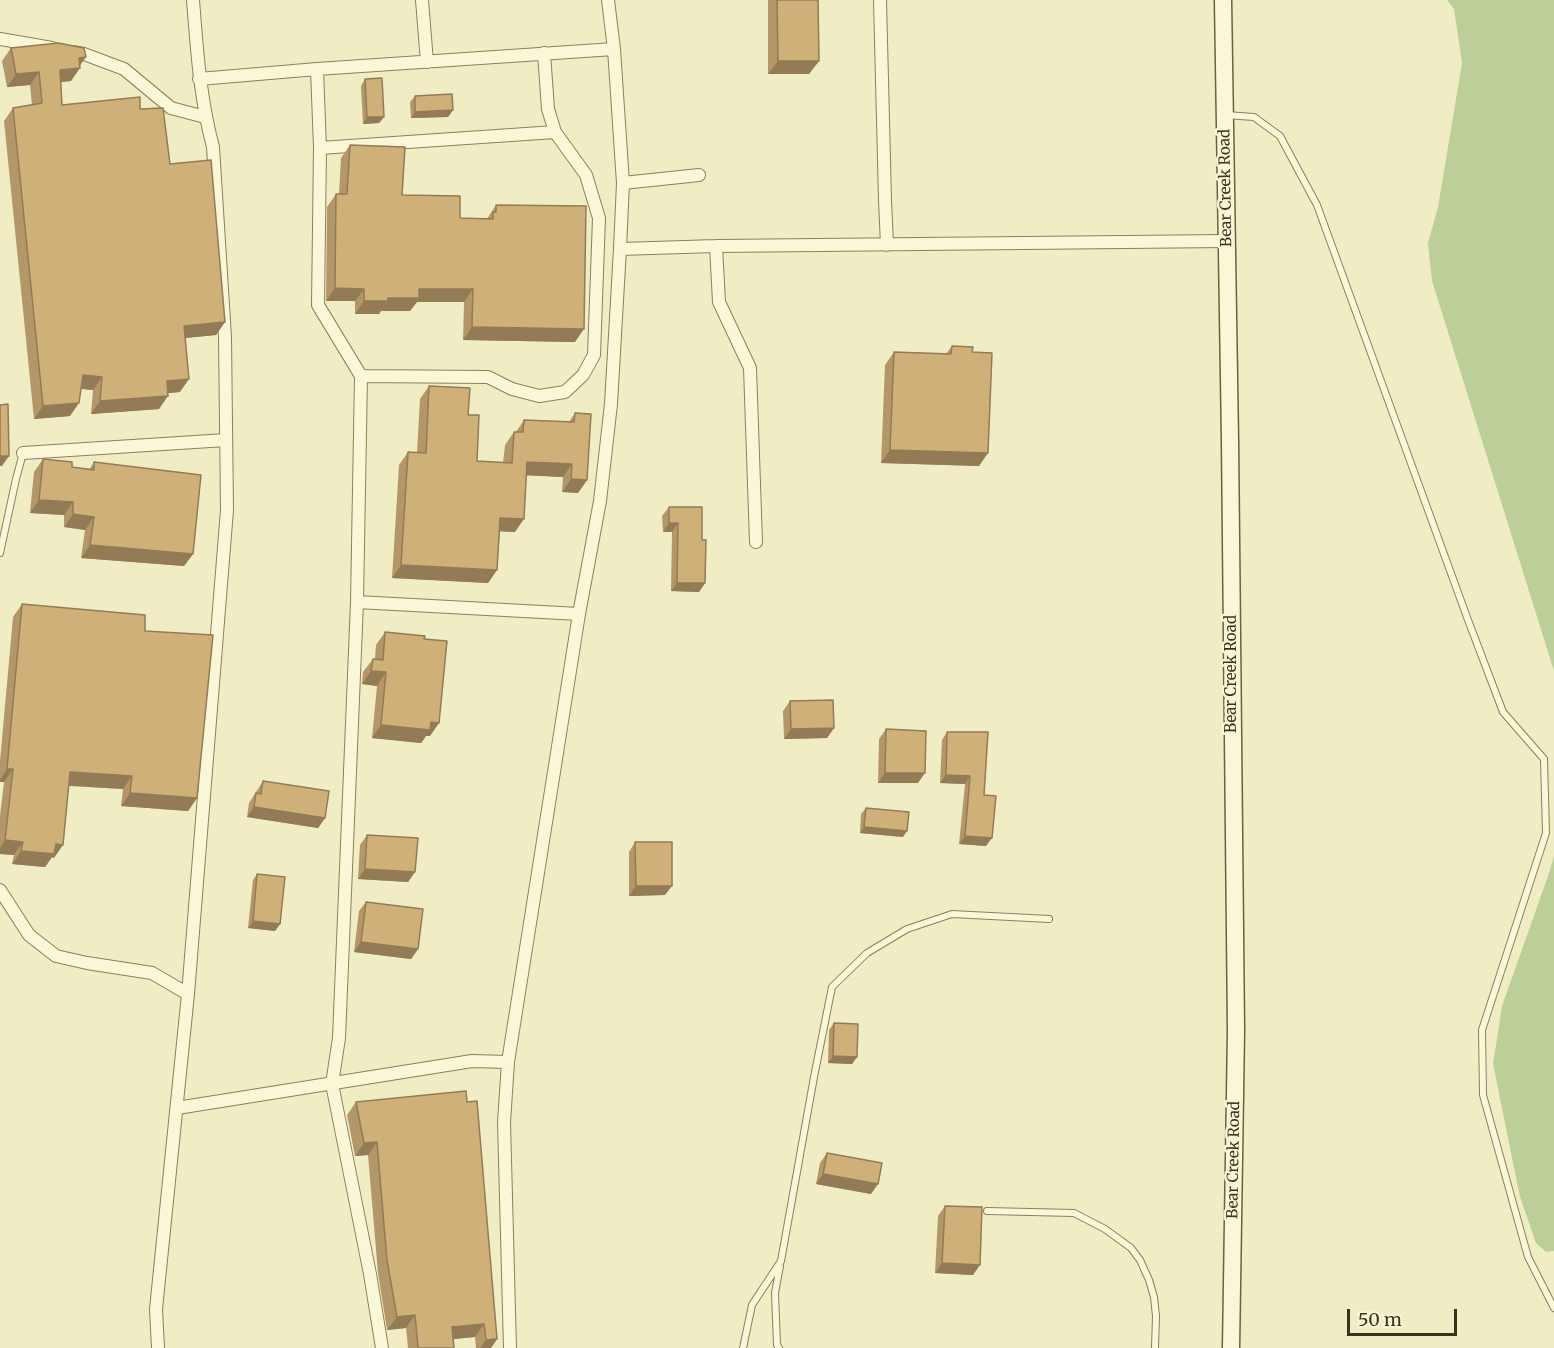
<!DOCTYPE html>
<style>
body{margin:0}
#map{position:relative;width:1554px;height:1348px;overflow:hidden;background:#f0edc5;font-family:Merriweather,serif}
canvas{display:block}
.scale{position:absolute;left:1347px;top:1309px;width:110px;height:27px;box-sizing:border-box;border:3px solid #3c331f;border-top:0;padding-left:8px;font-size:18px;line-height:21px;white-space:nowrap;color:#3c331f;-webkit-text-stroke:4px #f7f5d5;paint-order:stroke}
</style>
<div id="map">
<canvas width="1554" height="1348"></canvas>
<div class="scale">50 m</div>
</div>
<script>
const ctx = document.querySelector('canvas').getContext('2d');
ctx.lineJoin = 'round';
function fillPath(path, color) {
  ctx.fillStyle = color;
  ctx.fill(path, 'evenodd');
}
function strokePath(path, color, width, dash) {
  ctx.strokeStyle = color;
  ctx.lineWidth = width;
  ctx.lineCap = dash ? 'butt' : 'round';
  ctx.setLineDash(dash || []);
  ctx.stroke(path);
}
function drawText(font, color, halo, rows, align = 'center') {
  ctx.font = font + ' Merriweather,serif';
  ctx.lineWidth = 5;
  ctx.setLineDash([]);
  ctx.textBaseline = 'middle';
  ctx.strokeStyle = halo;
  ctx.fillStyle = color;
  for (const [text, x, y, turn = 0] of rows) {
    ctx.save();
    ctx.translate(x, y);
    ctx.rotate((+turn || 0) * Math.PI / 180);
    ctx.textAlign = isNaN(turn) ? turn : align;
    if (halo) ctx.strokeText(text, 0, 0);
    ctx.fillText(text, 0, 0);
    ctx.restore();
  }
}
const green = new Path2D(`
 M1447 0H1554V671L1432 281 1428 243 1438 207 1462 63 1454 9Z
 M1554 856V1251L1546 1252 1536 1243 1520 1197 1493 1064 1502 1006 1549 873Z`);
const lane = new Path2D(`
 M1226 115 1254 117 1280 136 1317 205 1468 620 1503 712 1544 759 1546 833 1482 1030 1483 1095 1528 1257 1554 1308
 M0 553 16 479 23 453
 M987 1211 1074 1213 1105 1229 1131 1248 1140 1260 1149 1280 1154 1297 1156 1316 1155 1348
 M743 1348 752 1305 781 1261 814 1077 832 987 867 953 907 929 952 914 1049 919
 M779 1348 777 1345 775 1293 780 1266`);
const street = new Path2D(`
 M422 0 427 62
 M880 0 885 200 887 245
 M0 39 52 48
 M72 52 84 54 124 69 171 108 205 117
 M317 69 320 148 318 305 361 376 357 602 339 1038 332 1084 370 1274 382 1348
 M199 79 317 69 614 49
 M320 148 555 132
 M623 183 699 175
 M716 246 719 302 750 368 756 542
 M620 249 716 246 1227 241
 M361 376 488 377 512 389 539 396 565 392 583 375 594 355 599 218 586 175 555 132 548 109 544 53
 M23 453 226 440
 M357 602 579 614
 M0 890 29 935 56 956 87 963 152 973 188 994
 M177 1108 472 1061 508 1062
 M158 1348 156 1309 188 994 227 510 225 337 213 147C200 98 197 51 193 0
 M510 1348 504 1122 508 1062 579 614 600 501 611 404 620 249 623 183 614 49 608 0`);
const secondary = new Path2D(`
 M1223 0 1230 440 1236 1031 1231 1348`);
const wall = new Path2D(`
 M768 0H818L819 61 809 74H768Z
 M11 48 80 65 71 81 61 82 62 105 140 109 170 164 225 322 216 335 185 338 180 392 168 393 159 409 91 414 93 390 81 389 70 416 34 419 4 121 13 108 32 105 30 85 7 87 2 61Z
 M365 79 384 117 379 123 363 124 361 86Z
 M415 96 453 110 448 117 411 118 410 102Z
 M350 145 402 195 460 218 487 219 496 205 575 342 463 340 464 302H417L410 311H381L379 314H355V301H326L327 207 336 194H339L341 158Z
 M952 346 979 466 881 463 885 365 894 352 946 354Z
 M429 386 468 415 477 461 503 463 505 445 514 432H516L524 420 569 422 575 413 587 480 578 493 562 492 563 477 526 475 515 532 500 531 497 570 488 583 392 578 399 465 408 452H417L420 399Z
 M43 459 72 467 89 470 94 462 193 554 184 566 81 558 85 530 64 527V515L30 513 34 472Z
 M669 507 702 540 705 583 699 592 671 591 672 532H663L662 516Z
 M22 604 145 631 197 798 188 811 121 806 123 789 69 786 54 858 52 857 45 867 12 864 14 855 0 854V816L4 782H0V761L13 617Z
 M385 632 430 736H426L421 743 372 738 377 686 362 684 363 672 373 659H375L376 645Z
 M790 701 834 728 827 738 784 739 783 711Z
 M886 729 918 783H878L879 739Z
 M947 732 984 795 986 846 959 844 965 784 940 783 942 740Z
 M263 781 325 818 318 828 247 817 249 803Z
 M866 808 903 837 860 833 861 814Z
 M367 835 415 872 408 882 358 879 360 845Z
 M635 842 665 895 629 896V852Z
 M257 874 280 924 275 931 248 928 253 880Z
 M366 902 418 949 411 959 354 952 359 911Z
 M834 1023 857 1057 852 1064 828 1063 829 1030Z
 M356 1102 497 1339 491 1348H476L475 1337 453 1339 454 1348H408L406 1328 387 1330 378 1273 368 1155 355 1156 347 1115Z
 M827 1153 871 1194 816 1184 820 1163Z
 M945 1206 973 1275 935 1273 938 1216Z`);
const shadedWall = new Path2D(`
 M86 57 78 68H80L71 81 51 83 60 70 79 58Z
 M778 61H819L809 74H768Z
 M39 72 30 85 7 87 16 74Z
 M453 110 448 117 411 118 415 112Z
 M367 117H384L379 123 363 124Z
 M335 288 364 289 355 301H326Z
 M419 289H473L464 302H417L410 311H381L379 314H355L364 301 388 298Z
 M225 322 216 335 175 339 184 326Z
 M472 327 584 329 575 342 463 340Z
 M83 375 102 377 93 390 73 388Z
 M189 379 180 392 158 394 167 381Z
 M168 396 159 409 91 414 100 401Z
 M79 403 70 416 34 419 43 406Z
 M890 450 988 453 979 466 881 463Z
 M0 456H9L2 466H0Z
 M527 462 572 464 563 477 518 475Z
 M571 479 587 480 578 493 562 492Z
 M39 500 73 502 64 515 30 513Z
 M73 514 94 517 85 530 64 527Z
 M500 518 524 519 515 532 491 531Z
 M669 523H678L672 532H663Z
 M90 545 193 554 184 566 81 558Z
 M401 565 497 570 488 583 392 578Z
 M677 583H705L699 592 671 591Z
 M371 671 386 672 377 686 362 684Z
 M431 722 439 723 430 736H426L421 743 372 738 381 725Z
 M834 728 827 738 784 739 791 729Z
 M7 769H13L4 782H0V780Z
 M70 772 132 776 123 789 61 785Z
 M885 773H925L918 783H878Z
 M946 775 970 776 965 784 940 783Z
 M130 793 197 798 188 811 121 806Z
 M254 807 325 818 318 828 247 817Z
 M864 827 907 831 903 837 860 833Z
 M965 836 992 838 986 846 959 844Z
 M5 840 23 842 14 855 0 854V848Z
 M56 844 63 845 54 858 52 857 45 867 12 864 21 851Z
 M365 869 415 872 408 882 358 879Z
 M636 886H672L665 895 629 896Z
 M253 921 280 924 275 931 248 928Z
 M361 942 418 949 411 959 354 952Z
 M833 1056 857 1057 852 1064 828 1063Z
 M377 1142 368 1155 355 1156 364 1143Z
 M823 1174 878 1184 871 1194 816 1184Z
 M942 1263 980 1265 973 1275 935 1273Z
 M415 1315 406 1328 387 1330 397 1317Z
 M484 1324 475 1337 443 1340 452 1327Z
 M497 1339 491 1348H480L486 1340Z`);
const building = new Path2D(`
 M777 0H818L819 61H778Z
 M58 43 84 48 86 57 79 58 80 68 60 70 62 105 140 97V109L163 108 170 164 211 160 225 322 184 326 189 379 167 381 168 396 100 401 102 377 83 375 79 403 43 406 13 108 42 103 39 72 16 74 11 48Z
 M382 78 384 117H367L365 79Z
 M452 94 453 110 415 112V96Z
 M350 145 405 147 402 195 460 196V218L493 219V212H496V205L586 206 584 329 472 327 473 289H419V298H388V301H364V289L335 288 336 194H347Z
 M952 346 973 347 972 352 992 353 988 453 890 450 894 352 951 354Z
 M429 386 470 388 468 415H479L477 461 512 463 514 432H523L524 420 574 422 575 413 591 414 587 480 571 479 572 464 527 462 524 519 500 518 497 570 401 565 408 452 426 453Z
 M8 404 9 456H0V405Z
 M43 459 72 462V467L94 470V462L201 475 193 554 90 545 94 517 73 514V502L39 500Z
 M669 507H702V540H706L705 583H677L678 523H669Z
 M22 604 145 615V631L213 635 197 798 130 793 132 776 70 772 63 845 56 844 54 854 21 851 23 842 5 840 13 769H7Z
 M385 632 425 636 424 639 447 641 439 723 431 722 430 730 381 725 386 672 371 671 373 659 383 660Z
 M833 700 834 728 791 729 790 701Z
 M886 729 926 731 925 773H885Z
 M947 732H988L984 795 996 796 992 838 965 836 970 776 946 775Z
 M263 781 329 791 325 818 254 807 256 793 261 794Z
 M866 808 909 812 907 831 864 827Z
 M367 835 418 838 415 872 365 869Z
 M635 842H672V886H636Z
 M257 874 285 877 280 924 253 921Z
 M366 902 423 909 418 949 361 942Z
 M834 1023 858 1024 857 1057 833 1056Z
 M466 1091 467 1102 477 1101 497 1339 486 1340 484 1324 452 1327 454 1348H418L415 1315 397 1317 387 1260 377 1142 364 1143 356 1102Z
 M827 1153 882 1163 878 1184 823 1174Z
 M945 1206 982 1207 980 1265 942 1263Z`);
const streetNames = [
 ["Bear Creek Road",1226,188,-91],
 ["Bear Creek Road",1232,674,-90],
 ["Bear Creek Road",1234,1160,-89]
];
fillPath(green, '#bdcf98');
strokePath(lane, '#8c7f5a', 8);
strokePath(street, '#8c7f5a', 14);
strokePath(secondary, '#6e603d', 19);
strokePath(lane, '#faf7d9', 6);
strokePath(street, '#faf7d9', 12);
strokePath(secondary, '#faf7d9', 16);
fillPath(wall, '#b39768');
fillPath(shadedWall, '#927b55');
fillPath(building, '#d0b079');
strokePath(building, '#927b55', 1.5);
drawText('15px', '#3c331f', '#f7f5d5', streetNames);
</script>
